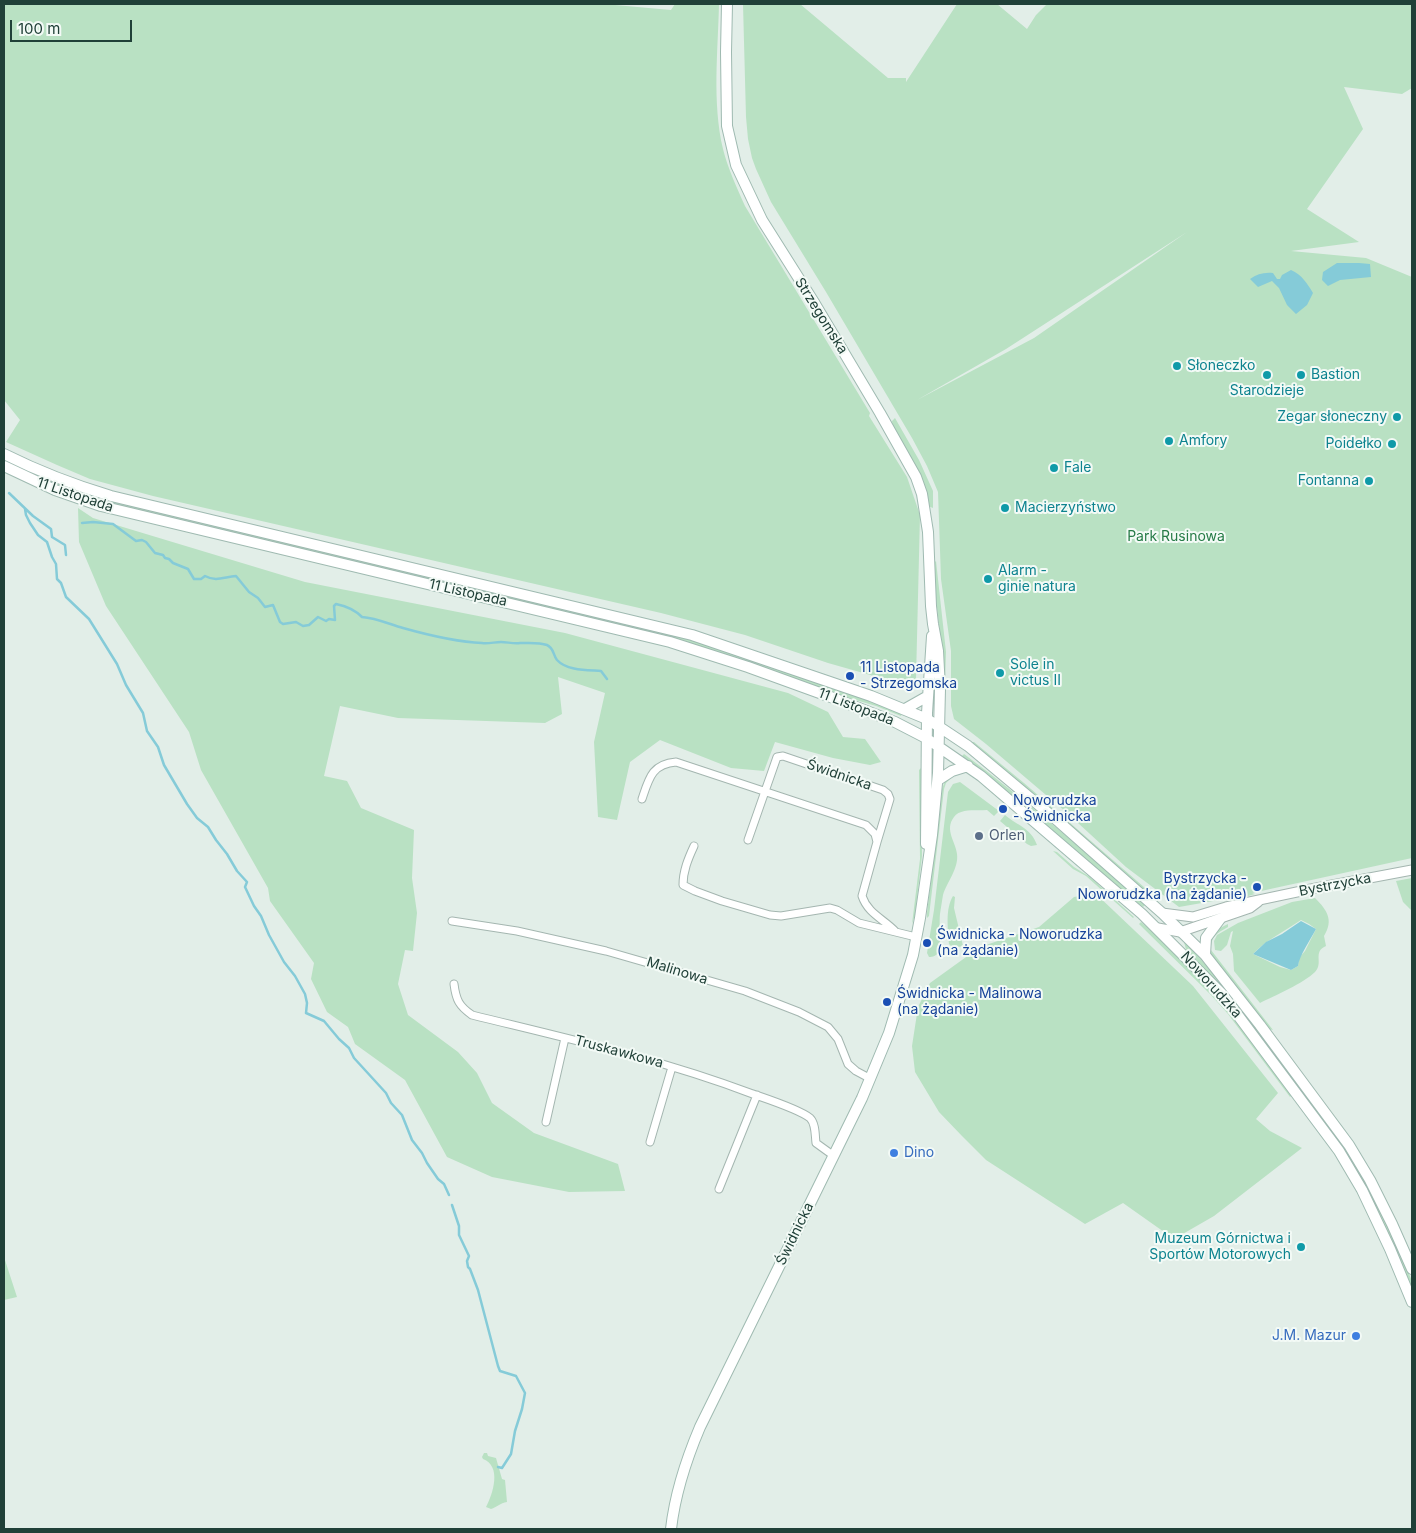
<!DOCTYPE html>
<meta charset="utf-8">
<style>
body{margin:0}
#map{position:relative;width:1416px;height:1533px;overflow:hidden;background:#e2eee8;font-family:Inter,sans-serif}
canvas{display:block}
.frame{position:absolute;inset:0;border:5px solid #204038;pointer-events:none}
.scale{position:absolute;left:10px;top:20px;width:122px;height:22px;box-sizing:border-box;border:2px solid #204038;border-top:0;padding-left:6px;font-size:15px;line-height:18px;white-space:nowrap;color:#204038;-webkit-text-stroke:4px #f3faf6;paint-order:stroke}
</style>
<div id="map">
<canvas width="1416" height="1533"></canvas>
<div class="frame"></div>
<div class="scale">100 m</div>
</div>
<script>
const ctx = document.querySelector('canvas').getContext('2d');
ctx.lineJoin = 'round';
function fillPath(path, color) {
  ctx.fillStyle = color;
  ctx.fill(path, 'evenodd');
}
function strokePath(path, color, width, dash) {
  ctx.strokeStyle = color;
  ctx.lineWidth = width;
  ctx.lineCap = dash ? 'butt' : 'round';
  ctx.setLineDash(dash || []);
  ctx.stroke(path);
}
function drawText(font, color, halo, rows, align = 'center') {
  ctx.font = font + ' Inter,sans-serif';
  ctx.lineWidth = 4;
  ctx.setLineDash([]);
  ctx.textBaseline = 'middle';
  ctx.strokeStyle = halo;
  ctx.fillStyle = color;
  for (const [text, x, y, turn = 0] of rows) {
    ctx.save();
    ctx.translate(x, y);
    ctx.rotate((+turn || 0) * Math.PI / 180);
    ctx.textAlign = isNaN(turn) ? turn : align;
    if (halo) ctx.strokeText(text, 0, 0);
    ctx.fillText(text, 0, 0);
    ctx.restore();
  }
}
const green = new Path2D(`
 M4 4H604L671 10 675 4H719C718 51 712 102 723 149 728 169 737 188 745 206L870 413 869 416 907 477 920 515 916 679 909 686 828 663 745 635 661 613 153 496 90 479 57 465 6 442 20 420 4 400Z
 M743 4H800L888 78H906V82L957 4H997L1027 29 1036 15 1047 4H1412V88L1402 94 1344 87 1363 129 1307 209 1359 242 1291 251 1366 258 1412 277V858L1252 893 1255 894 1228 902 1229 899 1236 897 1179 907 1126 867 1066 812 986 744 954 719 951 706V651L941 579 938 492 927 466 912 438 826 292 771 202 756 169 752 158 748 139 746 117ZM1187 232 1034 338 917 400 1006 349Z
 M895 418 919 460 933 491V508L928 506 918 472 893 428 892 421Z
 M4 458 38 475 93 496 666 632 830 686 902 713 901 716 876 706 829 692 744 660 666 636 129 508 66 490 4 462Z
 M78 508 93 518 305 582 565 633 788 693 828 712 843 737 865 739 881 762 870 765 833 758 775 742 764 771 731 768 660 740 630 762 617 820 598 817 594 742 605 693 558 677 562 714 545 723 398 718 340 706 324 776 347 781 361 808 414 830 412 878 417 913 413 951 405 950 398 984 408 1015 458 1052 477 1073 492 1103 534 1133 618 1164 625 1191 569 1192 492 1177 447 1157 405 1080 355 1044 348 1027 327 1012 311 979 314 963 270 901 268 888 201 770 189 732 106 606 79 542Z
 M936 561 946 652 945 684H943L942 650 932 565Z
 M972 742H974L1024 783 1152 894V896L1151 898 1034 795 971 743Z
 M964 754C1027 801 1086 852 1145 905L1143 907 1092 867 962 756Z
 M921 768 922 856 915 915 912 924 920 859 919 770Z
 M951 775V778L946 783 944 789 929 916 927 918V913L942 789 945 781Z
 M960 782 999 811 994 816 987 810C977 811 960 808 954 817 944 830 956 842 957 854 959 868 947 882 943 895 942 901 941 907 940 914 939 922 941 947 939 952 936 956 933 957 929 957L927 953 934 910 948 792 953 784Z
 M1005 815C1018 826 1031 828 1037 845L1031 846 1027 844 1000 821Z
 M1053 851 1057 852 1074 867 1090 877 1134 917 1133 918 1086 876 1073 869Z
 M1412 878V911L1403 902 1396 881Z
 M1095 893 1193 986 1278 1093 1256 1119 1270 1131 1302 1148 1214 1216 1174 1239 1123 1203 1085 1224 986 1160 962 1136 939 1112 915 1072 912 1046 918 1007 930 983 980 947 1039 927 1074 897Z
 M953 896 955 897 954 908 963 946 953 948 949 944C948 929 945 909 953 896Z
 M1315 898C1327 910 1334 920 1324 936L1326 946C1312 952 1324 963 1315 972 1304 983 1274 996 1260 1003L1234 971 1233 954 1230 946 1233 931 1231 932 1227 945 1221 951 1215 950 1214 941 1217 935 1238 923 1292 902ZM1301 920 1309 924 1316 929 1305 951 1299 958 1298 966 1291 970 1280 967 1253 954C1266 940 1285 931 1301 920Z
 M1141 922C1200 971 1246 1034 1292 1095L1290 1097 1228 1014 1211 995 1139 924Z
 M1228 924V927C1217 933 1210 937 1211 950L1273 1030 1269 1029 1211 956C1204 940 1214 930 1228 924Z
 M1184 942H1186L1228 991 1346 1147 1378 1205 1406 1267 1412 1281V1289L1377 1209 1361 1179 1338 1142 1247 1021 1187 953Z
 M4 1257 17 1297 4 1300Z
 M484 1453H487L488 1456 496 1458 502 1479 505 1480 507 1502C500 1503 497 1507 491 1509L486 1507C493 1494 502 1466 483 1459L482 1457Z`);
const water = new Path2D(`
 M1337 263H1359L1370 264 1371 277 1340 280 1328 286 1322 280 1323 272Z
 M1291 270C1302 275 1307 283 1313 293L1307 305 1296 314 1287 305 1279 288 1272 281 1258 287 1250 279C1257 274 1264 272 1273 273L1277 279H1280L1282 275Z
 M1301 921 1316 929C1311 939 1299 956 1298 966L1291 970 1253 954 1266 942 1282 934Z`);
const stream = new Path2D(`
 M9 493 33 516 51 529 52 537 65 545 66 555
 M25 509 26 515 30 523 38 535 47 542 52 557 56 564 57 579 61 583 66 597 89 619 117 664 126 685 143 713 147 731 158 747 164 765 187 804 197 818 208 827 216 840 227 854 237 871 247 882 245 887 254 906 261 916 269 935 284 962 295 976 305 994 307 1003 306 1013 324 1021 339 1039 349 1048 354 1058 386 1093 391 1103 402 1115 412 1140 422 1153 427 1163 438 1179 444 1184 449 1195
 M82 523 93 522 113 524 136 541 142 540 146 542 155 553 163 555 165 558 169 559 173 563 188 569 194 579H201L205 576C216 582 224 577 236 576L249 592 258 598 265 607 273 605 280 622 283 624 296 622 303 626 309 625 318 617 326 621 329 619 335 620 334 606 336 604C346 606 355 610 362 617 376 618 389 624 403 628 428 635 455 642 482 643 488 644 495 642 501 642 507 642 514 644 520 643 528 643 539 642 547 645 554 648 553 655 557 660 567 671 588 670 601 671L607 679
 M452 1205 459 1226V1235L469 1256 467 1261 468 1267 470 1269 478 1290 498 1366 500 1371 516 1376 525 1393 522 1409 515 1431 511 1454 502 1468 498 1467`);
const minor = new Path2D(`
 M642 799C649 778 652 764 676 762L866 825 875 834 877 842 862 896C868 914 884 919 896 932
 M748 840 777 757 783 756 883 790 888 794 890 799 877 842
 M694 846C688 859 683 871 683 885L695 891 722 901 770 915 781 916 830 908 837 910 859 923 916 937
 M452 921 517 931 606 951 745 991 799 1012 828 1027 838 1039 848 1064 856 1071 871 1079
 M454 984C456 1000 459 1006 472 1015 565 1038 660 1059 750 1093 764 1098 799 1109 810 1118 816 1124 815 1136 816 1143L834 1156
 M546 1122 565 1038
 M650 1142 672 1067
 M719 1189 757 1095`);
const tertiary = new Path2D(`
 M1162 913 1193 917 1226 907 1311 889 1412 870
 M1158 928 1180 932 1250 908 1258 902`);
const secondary = new Path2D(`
 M4 454C38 471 74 485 111 496L692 635 871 696 927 719 938 726 968 746 1059 822 1162 913 1205 955 1260 1025 1349 1145 1370 1180 1392 1224 1412 1269
 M4 466 55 490 101 506 670 642 748 667 828 696 895 722 926 738 981 776 1142 914 1222 994 1339 1151 1362 1190 1390 1249 1412 1302
 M905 709 928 696
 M938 780 952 771 968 766
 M926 844 927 713 932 636
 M1205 955 1206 938 1220 919
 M671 1529C675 1494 686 1460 700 1427L862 1098 889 1033 913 955 920 918 932 835 938 773 940 689 938 651 933 624 931 606 928 532 922 494 916 477 880 413 815 304 762 220 736 165 727 126 726 52 727 4`);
const markers = [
 [1177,366,5,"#0f9aa8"],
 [1267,375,5,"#0f9aa8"],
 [1301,375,5,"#0f9aa8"],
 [1397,417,5,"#0f9aa8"],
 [1169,441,5,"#0f9aa8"],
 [1392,444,5,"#0f9aa8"],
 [1054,468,5,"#0f9aa8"],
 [1369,481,5,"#0f9aa8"],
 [1005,508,5,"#0f9aa8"],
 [988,579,5,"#0f9aa8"],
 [1000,673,5,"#0f9aa8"],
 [850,676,5,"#1a4fb4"],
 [1003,809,5,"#1a4fb4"],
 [979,836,5,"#5c6f8a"],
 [1257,887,5,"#1a4fb4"],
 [927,943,5,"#1a4fb4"],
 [887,1002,5,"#1a4fb4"],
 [894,1153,5,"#3f7fe0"],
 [1301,1247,5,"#0f9aa8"],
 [1356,1336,5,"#3f7fe0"]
];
const streetNames = [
 ["Strzegomska",821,316,58],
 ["11 Listopada",75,495,19],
 ["11 Listopada",468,593,13],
 ["11 Listopada",856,707,21],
 ["Świdnicka",839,775,19],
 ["Bystrzycka",1335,885,-11],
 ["Malinowa",677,971,17],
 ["Noworudzka",1211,985,48],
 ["Truskawkowa",619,1052,15],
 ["Świdnicka",795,1234,-64]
];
const cultureNames = [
 ["Słoneczko",1187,366],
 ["Bastion",1311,375],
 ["Starodzieje",1267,391,"center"],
 ["Zegar słoneczny",1387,417,"right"],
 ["Amfory",1179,441],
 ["Poidełko",1382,444,"right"],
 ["Fale",1064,468],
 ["Fontanna",1359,481,"right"],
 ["Macierzyństwo",1015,508],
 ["Alarm -",998,571],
 ["ginie natura",998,587],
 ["Sole in",1010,665],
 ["victus II",1010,681],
 ["Muzeum Górnictwa i",1291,1239,"right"],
 ["Sportów Motorowych",1291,1255,"right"]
];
const parkNames = [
 ["Park Rusinowa",1176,537]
];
const transitNames = [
 ["11 Listopada",860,668],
 ["- Strzegomska",860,684],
 ["Noworudzka",1013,801],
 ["- Świdnicka",1013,817],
 ["Bystrzycka -",1247,879,"right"],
 ["Noworudzka (na żądanie)",1247,895,"right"],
 ["Świdnicka - Noworudzka",937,935],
 ["(na żądanie)",937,951],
 ["Świdnicka - Malinowa",897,994],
 ["(na żądanie)",897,1010]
];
const serviceNames = [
 ["Orlen",989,836]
];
const shopNames = [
 ["Dino",904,1153],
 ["J.M. Mazur",1346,1336,"right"]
];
fillPath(green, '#b9e1c3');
fillPath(water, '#85cbd8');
strokePath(stream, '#85cbd8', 2.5);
strokePath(minor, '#a4b6b0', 9);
strokePath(tertiary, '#a4b6b0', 11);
strokePath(secondary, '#9fbab1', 12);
strokePath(minor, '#fff', 7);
strokePath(tertiary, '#fff', 9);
strokePath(secondary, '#fff', 10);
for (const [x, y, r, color] of markers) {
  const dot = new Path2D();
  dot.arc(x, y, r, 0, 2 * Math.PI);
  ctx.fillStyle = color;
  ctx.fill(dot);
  strokePath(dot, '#f3faf6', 2);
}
drawText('14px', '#204038', '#f3faf6', streetNames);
drawText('14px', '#0d838f', '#f3faf6', cultureNames, 'left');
drawText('14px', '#267b47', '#f3faf6', parkNames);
drawText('14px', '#164399', '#f3faf6', transitNames, 'left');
drawText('14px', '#4e5e75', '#f3faf6', serviceNames, 'left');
drawText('14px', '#366cbe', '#f3faf6', shopNames, 'left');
</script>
